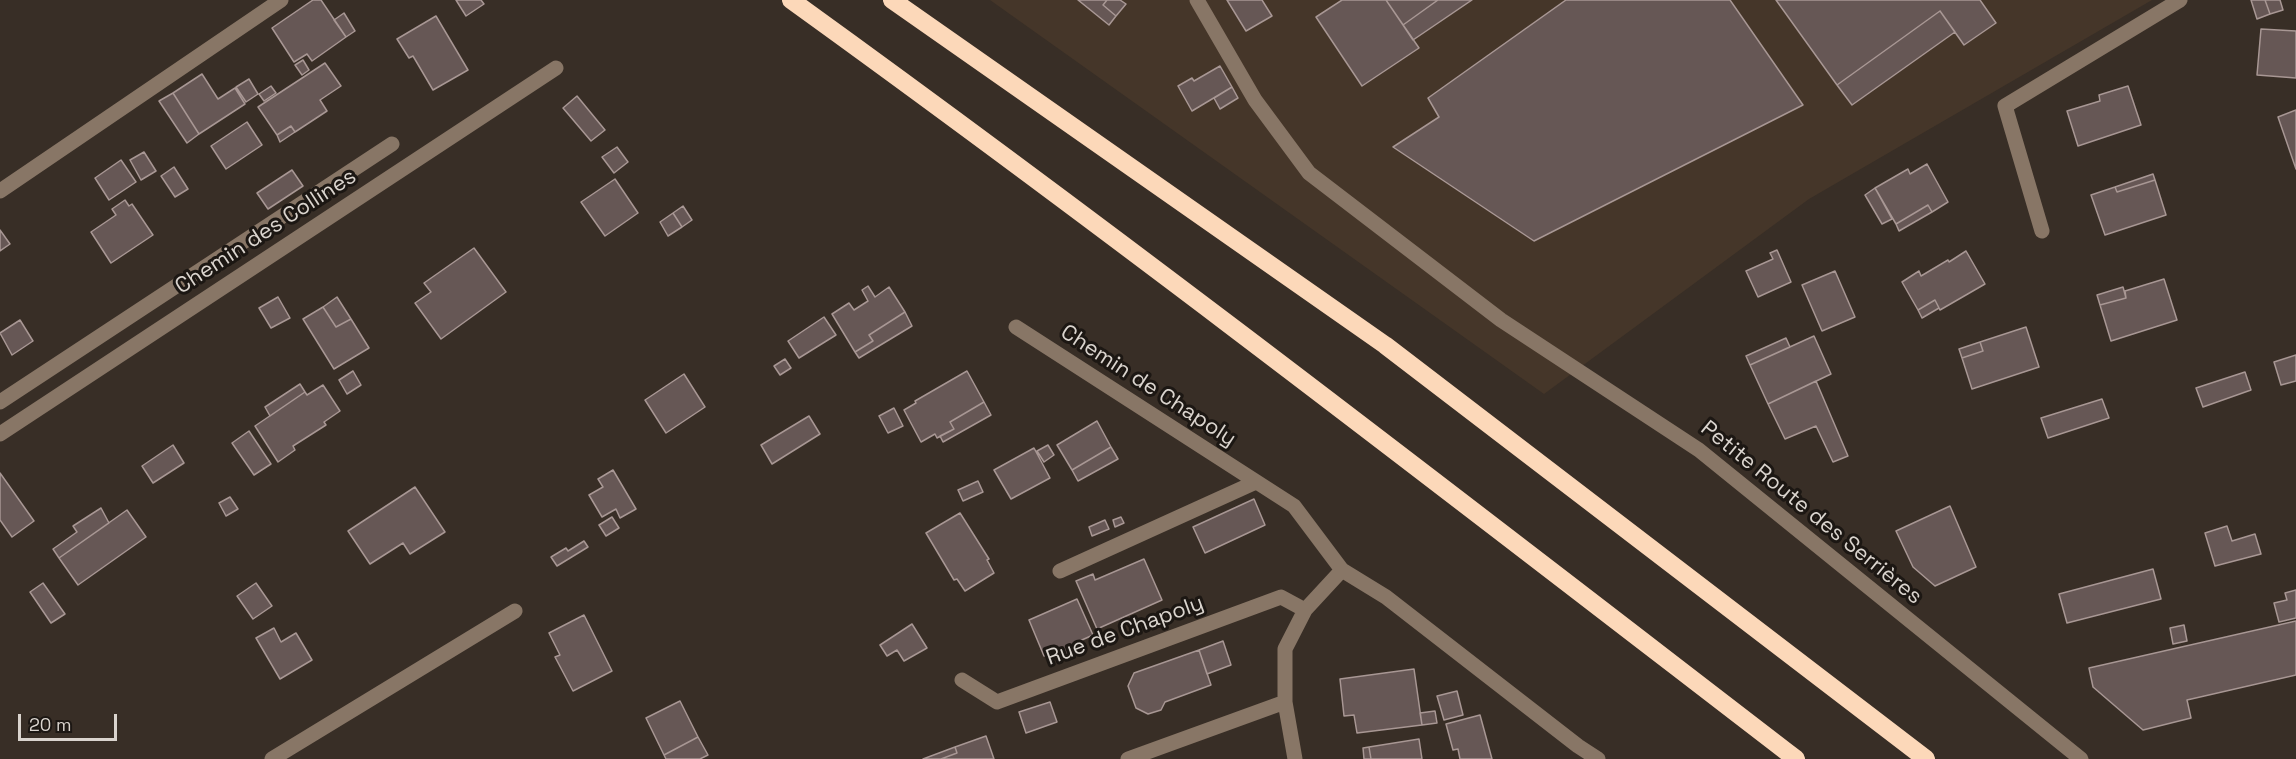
<!DOCTYPE html>
<meta charset="utf-8">
<style>
body{margin:0}
#map{position:relative;width:2296px;height:759px;overflow:hidden;background:#382e26;font-family:"Space Grotesk",sans-serif}
canvas{display:block}
.scale{position:absolute;left:18px;top:714px;width:99px;height:27px;box-sizing:border-box;border:3px solid #dad4ce;border-top:0;padding-left:8px;font-size:18px;line-height:21px;white-space:nowrap;color:#dad4ce;-webkit-text-stroke:4px #1c1713;paint-order:stroke}
</style>
<div id="map">
<canvas width="2296" height="759"></canvas>
<div class="scale">20 m</div>
</div>
<script>
const ctx = document.querySelector('canvas').getContext('2d');
ctx.lineJoin = 'round';
function fillPath(path, color) {
  ctx.fillStyle = color;
  ctx.fill(path, 'evenodd');
}
function strokePath(path, color, width, dash) {
  ctx.strokeStyle = color;
  ctx.lineWidth = width;
  ctx.lineCap = dash ? 'butt' : 'round';
  ctx.setLineDash(dash || []);
  ctx.stroke(path);
}
function drawText(font, color, halo, rows, align = 'center') {
  ctx.font = font + ' "Space Grotesk",sans-serif';
  ctx.lineWidth = 6;
  ctx.setLineDash([]);
  ctx.textBaseline = 'middle';
  ctx.strokeStyle = halo;
  ctx.fillStyle = color;
  for (const [text, x, y, turn = 0] of rows) {
    ctx.save();
    ctx.translate(x, y);
    ctx.rotate((+turn || 0) * Math.PI / 180);
    ctx.textAlign = isNaN(turn) ? turn : align;
    if (halo) ctx.strokeText(text, 0, 0);
    ctx.fillText(text, 0, 0);
    ctx.restore();
  }
}
const built = new Path2D(`
 M990 0H2152L1809 199 1544 394Z`);
const building = new Path2D(`
 M313 0H321L346 37 312 61 307 54 294 62 272 28Z
 M456 0H481L484 4 466 16Z
 M1078 0H1107L1103 5 1116 16 1109 25Z
 M1107 0H1120L1126 4 1116 16 1103 5Z
 M1227 0H1262L1272 16 1246 31Z
 M1342 0H1386L1419 48 1362 86 1316 17Z
 M1386 0H1438L1403 25Z
 M1438 0H1472L1413 40 1403 25Z
 M1566 0H1730L1803 105 1534 241 1393 147 1439 117 1428 98Z
 M1776 0H1980L1996 23 1964 45 1940 11 1837 85Z
 M2251 0H2265L2270 14 2257 19Z
 M2265 0H2280L2283 10 2270 14Z
 M1940 11 1955 32 1852 105 1837 85Z
 M344 13 355 31 346 37 334 20Z
 M436 16 468 70 433 90 413 56 409 58 397 39Z
 M2261 29 2296 31V78L2257 75Z
 M303 60 309 70 302 75 295 65Z
 M325 63 341 86 320 100 327 111 295 132 291 126 277 135 258 107Z
 M1220 66 1232 87 1192 111 1178 86 1192 78 1194 81Z
 M202 74 218 99 235 88 245 104 199 134 173 93Z
 M249 79 258 94 246 102 236 87Z
 M271 86 276 93 264 101 259 94Z
 M2128 86 2141 125 2078 146 2067 111 2100 101 2099 95Z
 M1232 87 1238 98 1220 109 1214 98Z
 M173 93 199 134 187 143 159 101Z
 M577 96 605 130 591 141 563 108Z
 M2296 110V169L2278 117Z
 M247 122 262 145 226 169 211 146Z
 M291 126 295 132 280 142 277 135Z
 M617 147 628 162 614 173 602 157Z
 M144 152 156 171 141 180 130 160Z
 M121 160 136 182 109 200 95 178Z
 M1927 164 1948 202 1932 212 1928 205 1896 224 1875 188 1908 169 1910 174Z
 M174 167 188 189 175 197 161 176Z
 M292 170 303 186 268 209 257 193Z
 M2153 174 2155 180 2117 192 2115 187Z
 M615 179 638 213 605 236 581 202Z
 M2155 180 2166 215 2105 235 2091 195 2115 187 2117 192Z
 M1875 188 1892 219 1882 224 1865 195Z
 M125 200 129 206 132 204 153 235 111 263 91 232 116 215 112 209Z
 M1928 205 1932 212 1899 231 1896 224Z
 M683 206 692 220 682 227 673 213Z
 M673 213 682 227 668 236 660 222Z
 M0 230 10 244 0 251Z
 M474 248 506 292 441 339 415 303 431 292 424 283Z
 M1777 250 1791 282 1758 297 1746 271 1773 259 1770 253Z
 M1966 251 1985 284 1940 310 1935 300 1918 310 1902 282 1919 271 1921 276 1948 260 1949 262Z
 M1835 271 1855 317 1822 331 1802 285Z
 M2164 279 2177 320 2111 341 2100 305 2126 298 2125 291Z
 M868 286 875 297 889 287 905 312 869 335 873 341 855 352 832 314 849 303 854 310 868 301 862 290Z
 M2123 287 2126 298 2100 305 2097 295Z
 M278 297 290 318 271 328 259 308Z
 M337 297 351 319 336 327 323 307Z
 M1935 300 1939 308 1922 318 1918 310Z
 M323 307 336 327 351 319 369 348 334 369 303 319Z
 M905 312 912 326 859 358 855 352 873 341 869 335Z
 M824 317 836 335 799 358 788 341Z
 M20 320 33 341 12 355 0 333Z
 M2026 327 2039 367 1972 389 1962 358 1983 351 1980 342Z
 M1814 336 1831 374 1768 404 1750 365Z
 M1786 338 1790 347 1750 365 1746 356Z
 M1980 342 1983 351 1962 358 1959 349Z
 M2296 355V381L2281 385 2274 362Z
 M785 359 791 368 780 375 774 366Z
 M353 371 361 385 347 394 339 380Z
 M967 371 984 402 950 422 954 429 937 438 935 434 921 442 904 410 916 403 915 401Z
 M2245 372 2251 390 2203 407 2196 388Z
 M684 374 705 407 666 433 645 400Z
 M1816 381 1848 456 1833 462 1816 426 1785 439 1768 404Z
 M300 384 305 392 270 416 265 407Z
 M323 385 340 411 324 422 326 425 293 446 295 450 278 462 255 426 305 392 307 395Z
 M2102 399 2109 418 2048 438 2041 418Z
 M984 402 991 415 943 442 940 436 954 429 950 422Z
 M894 408 903 426 888 433 879 416Z
 M809 416 820 434 772 464 761 445Z
 M1097 421 1111 447 1072 470 1057 445Z
 M249 431 271 464 254 475 232 443Z
 M173 445 184 463 153 483 142 466Z
 M1048 445 1054 455 1044 462 1037 451Z
 M1111 447 1118 459 1078 481 1072 470Z
 M1034 448 1050 478 1011 499 994 470Z
 M613 470 636 509 620 518 616 509 602 517 589 495 603 487 598 479Z
 M0 473 34 521 12 537 0 520Z
 M978 481 983 492 963 501 958 490Z
 M415 487 445 532 410 554 403 543 370 564 348 531Z
 M230 497 238 509 226 516 219 503Z
 M1254 499 1265 525 1205 553 1193 527Z
 M1950 506 1976 567 1935 586 1913 567 1896 531Z
 M101 508 109 523 59 558 53 549 77 532 73 526Z
 M127 510 146 537 78 585 59 558Z
 M960 513 989 559 987 560 994 573 965 591 957 579 954 580 926 533Z
 M612 517 619 528 606 536 599 525Z
 M1121 517 1124 523 1115 527 1113 520Z
 M1105 520 1109 529 1092 536 1089 527Z
 M2227 526 2232 541 2255 534 2261 554 2215 566 2205 533Z
 M584 541 588 547 557 566 551 557 566 548 568 551Z
 M1144 559 1162 600 1097 629 1076 581 1093 574 1095 580Z
 M2153 569 2161 599 2067 623 2059 594Z
 M43 583 65 614 51 623 30 592Z
 M256 583 272 606 253 619 237 596Z
 M2296 590V618L2279 622 2274 603 2287 600 2285 593Z
 M1077 599 1093 635 1073 644 1077 655 1067 660 1062 649 1044 656 1029 620Z
 M584 615 612 671 573 691 555 657 560 655 549 633Z
 M2296 621V675L2187 700 2191 718 2143 730 2093 687 2089 668Z
 M912 624 927 648 904 661 897 650 887 656 880 645Z
 M2184 625 2187 641 2173 644 2170 628Z
 M274 628 281 642 296 633 312 660 280 679 256 638Z
 M1223 641 1231 665 1207 674 1199 650Z
 M1199 650 1211 685 1165 702 1161 710 1148 714 1136 708 1128 686 1134 673Z
 M1414 669 1422 725 1357 733 1354 715 1344 716 1340 679Z
 M1457 691 1463 715 1444 720 1437 696Z
 M680 701 698 737 664 755 646 718Z
 M1050 702 1057 722 1026 733 1019 712Z
 M1435 711 1437 723 1422 725 1420 713Z
 M1480 715 1492 759H1460L1458 749 1453 750 1446 724Z
 M986 736 994 759H941L957 753 955 747Z
 M698 737 708 755 700 759H666L664 755Z
 M1419 739 1422 759H1371L1369 747Z
 M955 747 957 753 941 759H923Z
 M1369 747 1371 759H1364L1363 748Z`);
const minor = new Path2D(`
 M1197 0 1255 100 1309 173 1501 320 1699 450 2081 759
 M0 191 281 0
 M2042 231 2005 106 2180 0
 M1016 327 1294 506 1342 570
 M0 402 392 144
 M0 434 556 68
 M1060 571 1256 482
 M962 680 997 702 1281 597 1305 610
 M272 759 515 611
 M1128 759 1285 702
 M1295 759 1285 702V649L1305 610 1342 570 1386 597 1578 746 1598 759`);
const highway = new Path2D(`
 M791 0C1132 246 1463 503 1796 759
 M892 0 1385 345 1926 759`);
const streetNames = [
 ["Chemin des Collines",266,232,-33],
 ["Chemin de Chapoly",1148,386,33],
 ["Petite Route des Serrières",1811,513,39],
 ["Rue de Chapoly",1125,631,-20]
];
fillPath(built, '#453629');
fillPath(building, '#665755');
strokePath(building, '#a89794', 1.5);
strokePath(minor, '#887666', 15);
strokePath(highway, '#fcd8b9', 18);
drawText('22px', '#dad4ce', '#1c1713', streetNames);
</script>
